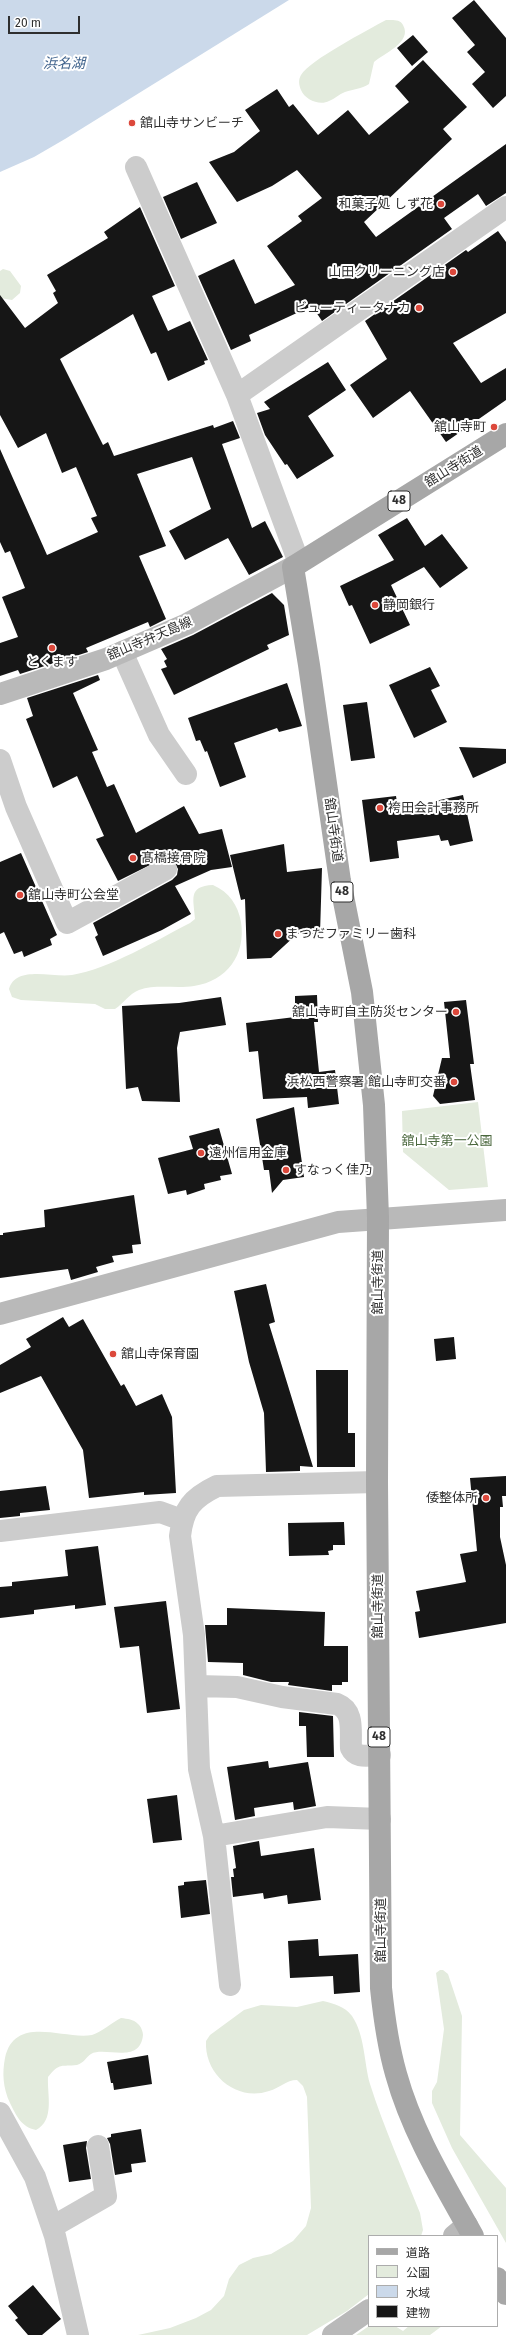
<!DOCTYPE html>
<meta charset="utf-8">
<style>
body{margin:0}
#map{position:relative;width:506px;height:2335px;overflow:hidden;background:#fff;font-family:"Fira Sans","Noto Sans JP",sans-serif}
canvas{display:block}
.legend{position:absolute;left:368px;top:2235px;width:130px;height:92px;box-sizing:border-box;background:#fff;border:1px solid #acacac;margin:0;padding:5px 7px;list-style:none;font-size:12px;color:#2f2f2f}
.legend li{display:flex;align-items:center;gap:8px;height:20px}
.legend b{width:20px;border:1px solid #acacac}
.scale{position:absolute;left:8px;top:16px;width:72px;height:18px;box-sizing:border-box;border:2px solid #2f2f2f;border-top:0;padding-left:5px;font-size:12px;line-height:14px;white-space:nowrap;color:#2f2f2f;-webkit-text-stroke:3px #fff;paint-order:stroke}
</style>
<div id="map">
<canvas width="506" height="2335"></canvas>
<ul class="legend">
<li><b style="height:5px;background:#a7a7a7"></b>道路</li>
<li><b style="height:11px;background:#e3ebdd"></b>公園</li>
<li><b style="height:11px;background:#cbd9ea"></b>水域</li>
<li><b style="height:11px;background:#161616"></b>建物</li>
</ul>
<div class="scale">20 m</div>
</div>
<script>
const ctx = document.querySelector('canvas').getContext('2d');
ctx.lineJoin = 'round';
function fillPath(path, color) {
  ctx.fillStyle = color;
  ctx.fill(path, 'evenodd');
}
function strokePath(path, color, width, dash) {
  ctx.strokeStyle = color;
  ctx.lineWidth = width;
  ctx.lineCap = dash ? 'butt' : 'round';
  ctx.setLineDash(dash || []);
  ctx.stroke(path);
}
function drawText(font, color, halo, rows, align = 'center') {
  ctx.font = font + ' "Fira Sans","Noto Sans JP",sans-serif';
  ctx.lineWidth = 4;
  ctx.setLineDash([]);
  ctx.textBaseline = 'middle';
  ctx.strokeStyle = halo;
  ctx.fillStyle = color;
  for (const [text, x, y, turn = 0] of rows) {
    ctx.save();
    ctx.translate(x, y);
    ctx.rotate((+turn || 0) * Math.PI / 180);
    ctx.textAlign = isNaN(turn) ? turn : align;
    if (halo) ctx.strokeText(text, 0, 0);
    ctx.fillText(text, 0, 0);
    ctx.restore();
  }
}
const green = new Path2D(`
 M386 20C393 20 400 19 403 25 413 42 383 54 374 62L369 84C361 89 354 89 345 92 339 94 335 99 329 101 320 106 305 100 301 90 299 85 298 80 301 75 310 60 368 30 386 20Z
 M3 269 10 271 21 286 20 293 12 300 0 298V271Z
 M213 885C229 892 238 905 241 922 246 955 227 981 194 986 177 989 156 984 139 990 129 994 124 1003 115 1009H105L95 1004 21 1000 12 997 9 989C16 965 53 978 72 975 109 969 157 940 190 923L195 919C194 900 187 886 213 885Z
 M478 1102 488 1187 449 1190 403 1152 402 1111Z
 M440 1970H443L448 1974 462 2016 460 2135 506 2188V2243L452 2148 432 2103V2091L437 2082 444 2029 436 1973Z
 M323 2001C335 2004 344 2006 352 2016 365 2035 364 2063 370 2084 384 2128 403 2170 420 2213L423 2230 421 2236H369V2294L347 2311 307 2335H138L170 2328 196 2318 211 2310 224 2296 229 2279 239 2265 253 2258 271 2254 293 2241 306 2226 311 2208 307 2097 303 2086 297 2080C286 2080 280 2088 269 2091 237 2102 204 2075 206 2041L210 2035 244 2010 261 2005 297 2007Z
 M121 2018C128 2019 133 2019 138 2024 141 2026 143 2032 143 2035 140 2065 105 2046 91 2054 86 2057 84 2063 77 2065 61 2067 60 2062 48 2077 47 2095 55 2120 36 2130 21 2127 16 2115 10 2103 3 2088 2 2073 5 2058 15 2014 63 2040 92 2035 100 2033 113 2022 121 2018Z
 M369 2326H395L403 2331 409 2326H442L430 2335H356Z`);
const water = new Path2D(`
 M0 0H289L65 139 34 157 0 172Z`);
const building = new Path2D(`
 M474 0 506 38V96L493 108 472 84 485 72 467 52 475 45 452 18Z
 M413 35 428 52 412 66 397 48Z
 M423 60 467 107 443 129 452 139 364 222 376 237 506 144V193L486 206 478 194 444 218 452 229 322 321 312 306 249 335 251 341 231 350 198 276 234 259 255 304 295 285 267 246 302 221 298 216 322 198 297 170 272 186 237 202 209 162 234 152 260 131 245 110 277 89 289 107 293 104 318 135 348 110 369 135 409 102 395 86Z
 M197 182 217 223 181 239 163 197Z
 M140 207 175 286 152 296 168 331 190 321 208 360 204 361 205 364 168 381 156 352 151 354 133 314 60 359 103 445 108 442 114 456 213 425 214 428 233 421 240 438 222 444 252 528 265 521 283 557 249 575 228 538 185 560 169 531 211 509 192 457 137 474 166 546 139 556 166 619 150 627 148 622 86 648 88 652 20 674 18 670 0 676V643L18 637 2 597 25 588 10 551 5 553 0 542V449L47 555 98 532 91 518 97 516 76 467 62 473 46 433 18 448 0 415V295L25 328 58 303 53 293 56 291 47 275 108 238 104 232Z
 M498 231 506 242V313L453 343 481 383 506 368V400L446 442 410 391 373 418 350 385 387 359 365 321 466 250 468 252Z
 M328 362 346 390 308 416 334 456 297 479 287 464 285 465 265 435 257 413 270 409 264 402Z
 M407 518 425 546 442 534 468 568 440 588 424 567 391 585 410 625 370 644 352 605 349 606 340 586 394 560 378 535Z
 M272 593 284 605 289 635 267 645 269 649 174 695 161 669 167 667 164 661 167 659 161 649 193 635Z
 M430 667 440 686 431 690 447 722 414 738 389 685Z
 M98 675 100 680 73 693 98 750 92 752 107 787 114 784 136 833 184 806 199 834 222 829 232 867 211 870 175 886 191 914 162 930 103 956 95 937 98 935 93 923 172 880 177 875 178 869 173 859 166 857 118 881 96 839 104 836 77 776 53 788 26 719 33 716 27 698Z
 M287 683 302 726 279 732 277 728 234 743 246 777 220 787 207 751 205 752 200 740 196 741 188 718Z
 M367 702 375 758 351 761 343 705Z
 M459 747 506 749V763L473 778Z
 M463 795 473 841 450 846 448 840 441 841 439 835 397 841 399 858 370 862 362 800 396 796 398 809Z
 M284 844 287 872 322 868 320 934H297L271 958 247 959 245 899 241 900 230 855Z
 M21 853 57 935 50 939 52 945 24 957 22 951 14 954 4 932 0 934V862Z
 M317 995 318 1022H314L319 1072 335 1070 339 1104 308 1108 307 1097 263 1099 258 1051 249 1052 246 1023 295 1017V996Z
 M221 997 226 1025 180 1032 177 1048 180 1102 142 1101 138 1087 126 1089 122 1006 179 1003Z
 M466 1000 474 1064H470L475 1100 440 1104 433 1096 442 1058H450L444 1002Z
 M294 1107 304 1177 283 1180 272 1193 269 1170H264L256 1119Z
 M219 1128 232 1174 220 1176 221 1180 204 1184 205 1189 187 1195 186 1190 168 1194 158 1158 193 1149 189 1136Z
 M134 1195 141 1244 132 1245 133 1253 112 1256 114 1262 96 1267 98 1272 71 1280 68 1269 0 1278V1235H3V1233L45 1227 44 1210Z
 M266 1284 275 1322 269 1324 313 1467 300 1466V1471L266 1472 264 1413 249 1362 234 1291Z
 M63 1317 69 1327 83 1319 121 1386 124 1384 136 1406 162 1394 172 1417 176 1493 144 1495V1492L89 1498 83 1450 41 1376 0 1393V1365L31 1347 26 1339Z
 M454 1337 456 1359 436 1361 434 1339Z
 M316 1370H348V1433H355V1467H317Z
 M506 1476V1496H502L503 1507H500V1537L506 1565V1623L419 1638 415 1612 420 1611 416 1591 466 1582 460 1554 477 1551 470 1478Z
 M46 1486 50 1510 20 1513V1516L0 1518V1491Z
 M344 1522 345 1545H333V1550L328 1551 329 1555 289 1556 288 1523Z
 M98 1546 106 1605 75 1609V1605L34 1610V1614L0 1618V1587L12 1586V1582L68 1576 65 1550Z
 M166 1601 180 1709 147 1713 139 1646 120 1648 114 1607Z
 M227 1608 325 1612 324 1646H348V1682H342V1685H332V1691L288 1685 289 1682H271L243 1675V1663L208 1662 205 1625H227Z
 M299 1712 333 1716 334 1757H307L306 1726H299Z
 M268 1761 269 1768 308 1762 316 1806 294 1810 293 1802 254 1808 255 1816 235 1820 227 1767Z
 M177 1795 182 1840 153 1843 147 1799Z
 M259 1841 261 1856 314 1848 321 1900 288 1904 287 1895 264 1899 263 1893 233 1897 231 1877H234L233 1869 236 1868 233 1846Z
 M206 1880 210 1914 181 1918 178 1886 184 1885V1882Z
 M318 1939 319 1956 358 1954 360 1992 334 1994 333 1976 290 1978 288 1941Z
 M148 2055 152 2084 114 2090 113 2083H111L107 2062Z
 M141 2129 146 2162 131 2164 132 2172 115 2175 110 2144 107 2138 111 2137V2134Z
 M87 2141 86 2148 91 2179 69 2182 63 2145Z
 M33 2285 61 2319 42 2335H28L15 2320 18 2318 8 2306Z`);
const street = new Path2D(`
 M136 167 237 395
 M299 563 237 395 506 207
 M122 652 159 735 186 774
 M0 760 16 807 67 923 166 869
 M0 1531 160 1512 182 1520
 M197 1686 237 1687 282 1697 337 1704C355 1711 350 1732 351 1748 356 1759 369 1755 380 1755
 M214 1836 327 1817 380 1819
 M230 1985 214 1836 199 1769 194 1635 180 1536C183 1509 192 1498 217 1486L377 1482
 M0 2113 35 2177 55 2236 78 2335
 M52 2227 106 2196 98 2146`);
const secondary = new Path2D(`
 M0 694 106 659 187 624 293 567
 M0 1314 338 1222 506 1210
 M454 2236 467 2225
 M333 2335 369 2310`);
const primary = new Path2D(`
 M473 2236C444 2184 412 2132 396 2074 388 2046 384 2017 381 1988L377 1482 378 1218 374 1105 362 992 340 881 309 665 293 567 506 434
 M497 2278 506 2294`);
const markers = [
 [132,123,4,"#dc483b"],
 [441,204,4,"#dc483b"],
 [453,272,4,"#dc483b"],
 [419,308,4,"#dc483b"],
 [494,427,4,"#dc483b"],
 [375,605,4,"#dc483b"],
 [52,648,4,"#dc483b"],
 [380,808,4,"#dc483b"],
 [133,858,4,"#dc483b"],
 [20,895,4,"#dc483b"],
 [278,934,4,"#dc483b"],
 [456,1012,4,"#dc483b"],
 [454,1082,4,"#dc483b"],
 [201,1153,4,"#dc483b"],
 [286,1170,4,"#dc483b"],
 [113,1354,4,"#dc483b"],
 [486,1498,4,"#dc483b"]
];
const shields = [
 [399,501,22],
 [342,892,22],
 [379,1737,22]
];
const shieldNames = [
 ["48",399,501],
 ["48",342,892],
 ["48",379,1737]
];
const poiNames = [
 ["舘山寺サンビーチ",140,123],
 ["和菓子処 しず花",433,204,"right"],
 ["山田クリーニング店",445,272,"right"],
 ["ビューティータナカ",411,308,"right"],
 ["舘山寺町",486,427,"right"],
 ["静岡銀行",383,605],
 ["とくます",52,662,"center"],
 ["袴田会計事務所",388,808],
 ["髙橋接骨院",141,858],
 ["舘山寺町公会堂",28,895],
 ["まつだファミリー歯科",286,934],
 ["舘山寺町自主防災センター",448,1012,"right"],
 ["浜松西警察署 館山寺町交番",446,1082,"right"],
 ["遠州信用金庫",209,1153],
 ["すなっく佳乃",294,1170],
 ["舘山寺保育園",121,1354],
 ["倭整体所",478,1498,"right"]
];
const streetNames = [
 ["舘山寺街道",454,467,-32],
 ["舘山寺弁天島線",150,639,-23],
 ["舘山寺街道",333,830,82],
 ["舘山寺街道",378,1282,-90],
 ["舘山寺街道",378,1606,-90],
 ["舘山寺街道",381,1930,-90]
];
const parkNames = [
 ["舘山寺第一公園",447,1141]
];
const waterNames = [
 ["浜名湖",64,64]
];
fillPath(green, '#e3ebdd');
fillPath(water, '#cbd9ea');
fillPath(building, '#161616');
strokePath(street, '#ccc', 22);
strokePath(secondary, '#b9b9b9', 22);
strokePath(primary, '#a7a7a7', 22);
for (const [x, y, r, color] of markers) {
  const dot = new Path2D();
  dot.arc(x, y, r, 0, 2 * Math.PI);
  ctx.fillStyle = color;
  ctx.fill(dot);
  strokePath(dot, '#fff', 1.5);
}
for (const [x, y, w] of shields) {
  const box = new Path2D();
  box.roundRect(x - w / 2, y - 10, w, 20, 3);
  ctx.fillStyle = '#fff';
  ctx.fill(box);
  strokePath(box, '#2f2f2f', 1);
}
drawText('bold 12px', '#2f2f2f', null, shieldNames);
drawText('13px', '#2f2f2f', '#fff', poiNames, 'left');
drawText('13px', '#2f2f2f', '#fff', streetNames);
drawText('13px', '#4b683e', '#fff', parkNames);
drawText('italic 14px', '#41648d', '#fff', waterNames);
</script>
